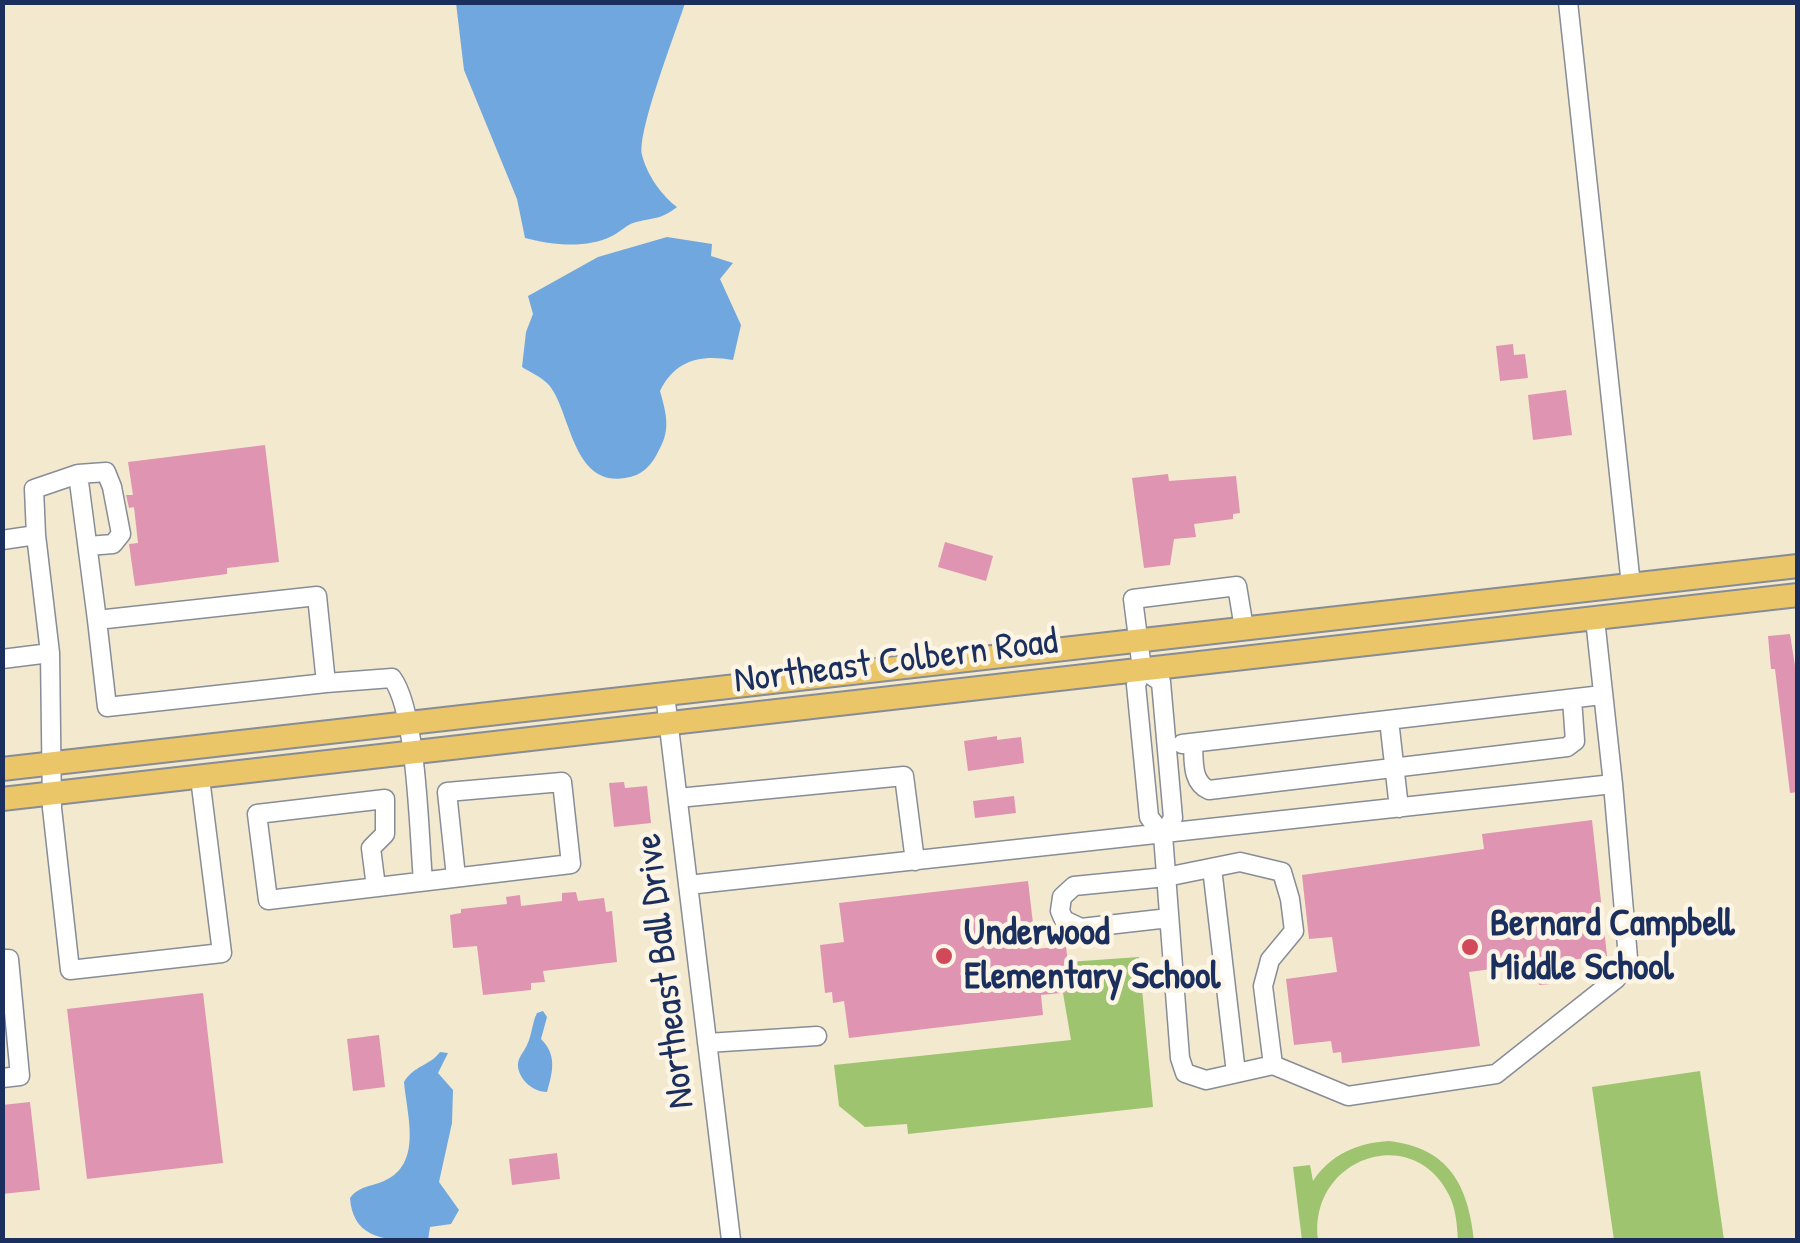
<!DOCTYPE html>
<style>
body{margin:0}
#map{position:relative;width:1800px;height:1243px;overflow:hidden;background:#f3e9ce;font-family:"Patrick Hand",sans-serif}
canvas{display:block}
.frame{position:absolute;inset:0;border:5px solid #1b2f5e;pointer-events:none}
</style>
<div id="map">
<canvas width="1800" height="1243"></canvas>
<div class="frame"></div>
</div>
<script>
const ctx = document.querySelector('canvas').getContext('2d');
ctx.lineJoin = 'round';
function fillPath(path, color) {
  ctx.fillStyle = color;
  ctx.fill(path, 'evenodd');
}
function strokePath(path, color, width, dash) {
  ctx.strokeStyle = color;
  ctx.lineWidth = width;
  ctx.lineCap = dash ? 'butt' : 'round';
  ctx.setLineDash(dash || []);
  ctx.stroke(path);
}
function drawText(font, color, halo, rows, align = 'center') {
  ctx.font = font + ' "Patrick Hand",sans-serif';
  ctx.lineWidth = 9;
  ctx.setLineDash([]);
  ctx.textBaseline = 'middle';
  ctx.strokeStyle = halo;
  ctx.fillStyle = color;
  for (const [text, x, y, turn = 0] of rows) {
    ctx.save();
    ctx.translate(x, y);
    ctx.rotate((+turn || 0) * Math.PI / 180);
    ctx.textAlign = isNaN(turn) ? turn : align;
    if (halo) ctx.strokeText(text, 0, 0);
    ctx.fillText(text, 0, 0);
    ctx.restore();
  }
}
const green = new Path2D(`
 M1139 957 1153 1107 908 1134 907 1124 865 1127 839 1106 834 1065 1071 1040 1063 993 1071 991 1068 962Z
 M1700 1071 1724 1240H1614L1592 1087Z
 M1389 1141C1449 1148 1468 1185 1474 1240H1458C1457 1225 1456 1209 1449 1195 1412 1121 1308 1159 1318 1240H1302L1293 1167 1310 1165 1313 1181C1331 1154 1357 1143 1389 1141Z`);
const water = new Path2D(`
 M456 3H685C676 32 637 131 642 155 647 175 662 196 677 207 659 221 652 217 633 223 625 226 620 232 612 236 586 249 552 245 525 238L517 199 464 70Z
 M667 237 712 244 711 256 733 263 720 279 741 325 733 360C701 354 675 360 660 391 666 413 671 429 659 450 652 465 642 476 625 478 571 487 571 409 548 384 541 377 530 372 522 367L526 332 533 314 528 296 598 257Z
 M543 1011 547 1017 541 1039C557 1055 553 1071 547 1092 534 1092 520 1081 518 1067 517 1058 524 1052 527 1045 532 1035 532 1023 537 1013Z
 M440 1052 448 1053 438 1073 453 1090 452 1123 439 1182 459 1210 451 1224 430 1227 428 1240C394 1241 353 1243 350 1198 359 1186 370 1187 384 1181 423 1164 407 1116 404 1082 413 1066 431 1065 440 1052Z`);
const building = new Path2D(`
 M1513 344 1514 355 1525 354 1528 378 1500 381 1496 346Z
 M1566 390 1572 435 1533 440 1528 395Z
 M265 445 279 562 227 568V574L135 586 129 544 138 543 134 507 129 508 126 495H133L128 462Z
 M1168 474 1169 481 1236 476 1240 513 1233 514V519L1194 524 1196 537 1174 539 1170 565 1144 568 1132 478Z
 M945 542 993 556 986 581 938 567Z
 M1790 634 1798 685V792L1790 793 1775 669H1771L1768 636Z
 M997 736V740L1021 737 1024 763 968 771 964 741Z
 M624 782 625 788 647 786 651 823 614 827 609 783Z
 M1014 796 1016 813 975 818 973 801Z
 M1592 820 1607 956 1548 962 1551 984 1539 985 1536 963 1469 972 1480 1046 1342 1063 1341 1052 1333 1053 1331 1041 1294 1045 1286 979 1337 972 1332 937 1309 939 1302 875 1484 849 1482 834Z
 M1028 881 1036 949 1066 946 1071 992 1041 995 1043 1015 849 1038 844 1001 833 1003 832 992 825 993 820 945 844 942 839 903Z
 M576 892 578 901 604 898 606 912 612 911 617 962 543 971 545 982 531 983V990L483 995 477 946 453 948 450 915 461 913V909L507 904 506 897 520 895 521 906 562 901V893Z
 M203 993 223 1163 87 1179 67 1009Z
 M379 1035 385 1087 353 1091 347 1039Z
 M30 1102 40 1190 2 1194V1105Z
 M557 1153 560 1179 512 1185 509 1159Z`);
const minor = new Path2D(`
 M1568 2 1631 585
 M36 535 34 489 78 474
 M2 540 36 535 50 653 52 808 70 970 222 953 200 778
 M88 546 113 544 121 534 112 487 106 472 78 474 97 620
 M317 596 326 683 107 707 97 620Z
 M1595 619 1613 784
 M2 659 50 653
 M1142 669 1133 599 1237 586 1244 628
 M326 683 392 678C417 711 419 835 423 881
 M665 694 731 1240
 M1389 720 1399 808
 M1193 743C1194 760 1191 782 1209 790L1567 747 1575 741 1572 699
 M1182 744 1602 695
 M678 798 904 776 915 861
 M1212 868 1236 1073
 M688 885 1613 784 1628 958 1616 979 1496 1074 1348 1096 1273 1065 1206 1080 1185 1073 1180 1058 1163 835 1149 817 1136 685 1142 669 1161 682 1173 818 1163 835
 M376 887 371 848 385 834V799L257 814 268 900 571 864 562 782 447 792 456 877
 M1169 918 1081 928 1064 920 1060 911 1062 897 1074 886 1166 877 1240 862 1282 872 1290 899 1294 931 1270 960 1263 986 1273 1065
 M2 959H9L20 1076 2 1078
 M707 1043 817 1036`);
const major = new Path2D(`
 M2 769 1798 566
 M2 799 1798 595`);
const markers = [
 [1470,947,10,"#d1495b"],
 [944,956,10,"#d1495b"]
];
const streetNames = [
 ["Northeast Colbern Road",896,662,-7],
 ["Northeast Ball Drive",666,971,-97]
];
const poiNames = [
 ["Bernard Campbell",1490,925],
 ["Middle School",1490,969],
 ["Underwood",964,934],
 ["Elementary School",964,978]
];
fillPath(green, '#9ec46f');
fillPath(water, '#71a7df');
fillPath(building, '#df94b2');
strokePath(minor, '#878c96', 21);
strokePath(major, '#878c96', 26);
strokePath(minor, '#fff', 18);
strokePath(major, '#eac669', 22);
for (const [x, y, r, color] of markers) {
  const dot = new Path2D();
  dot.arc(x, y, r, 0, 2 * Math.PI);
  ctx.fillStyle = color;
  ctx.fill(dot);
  strokePath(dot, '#fcf5e5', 4);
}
drawText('38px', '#1b2f5e', '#fcf5e5', streetNames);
drawText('bold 38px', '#1b2f5e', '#fcf5e5', poiNames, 'left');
</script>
